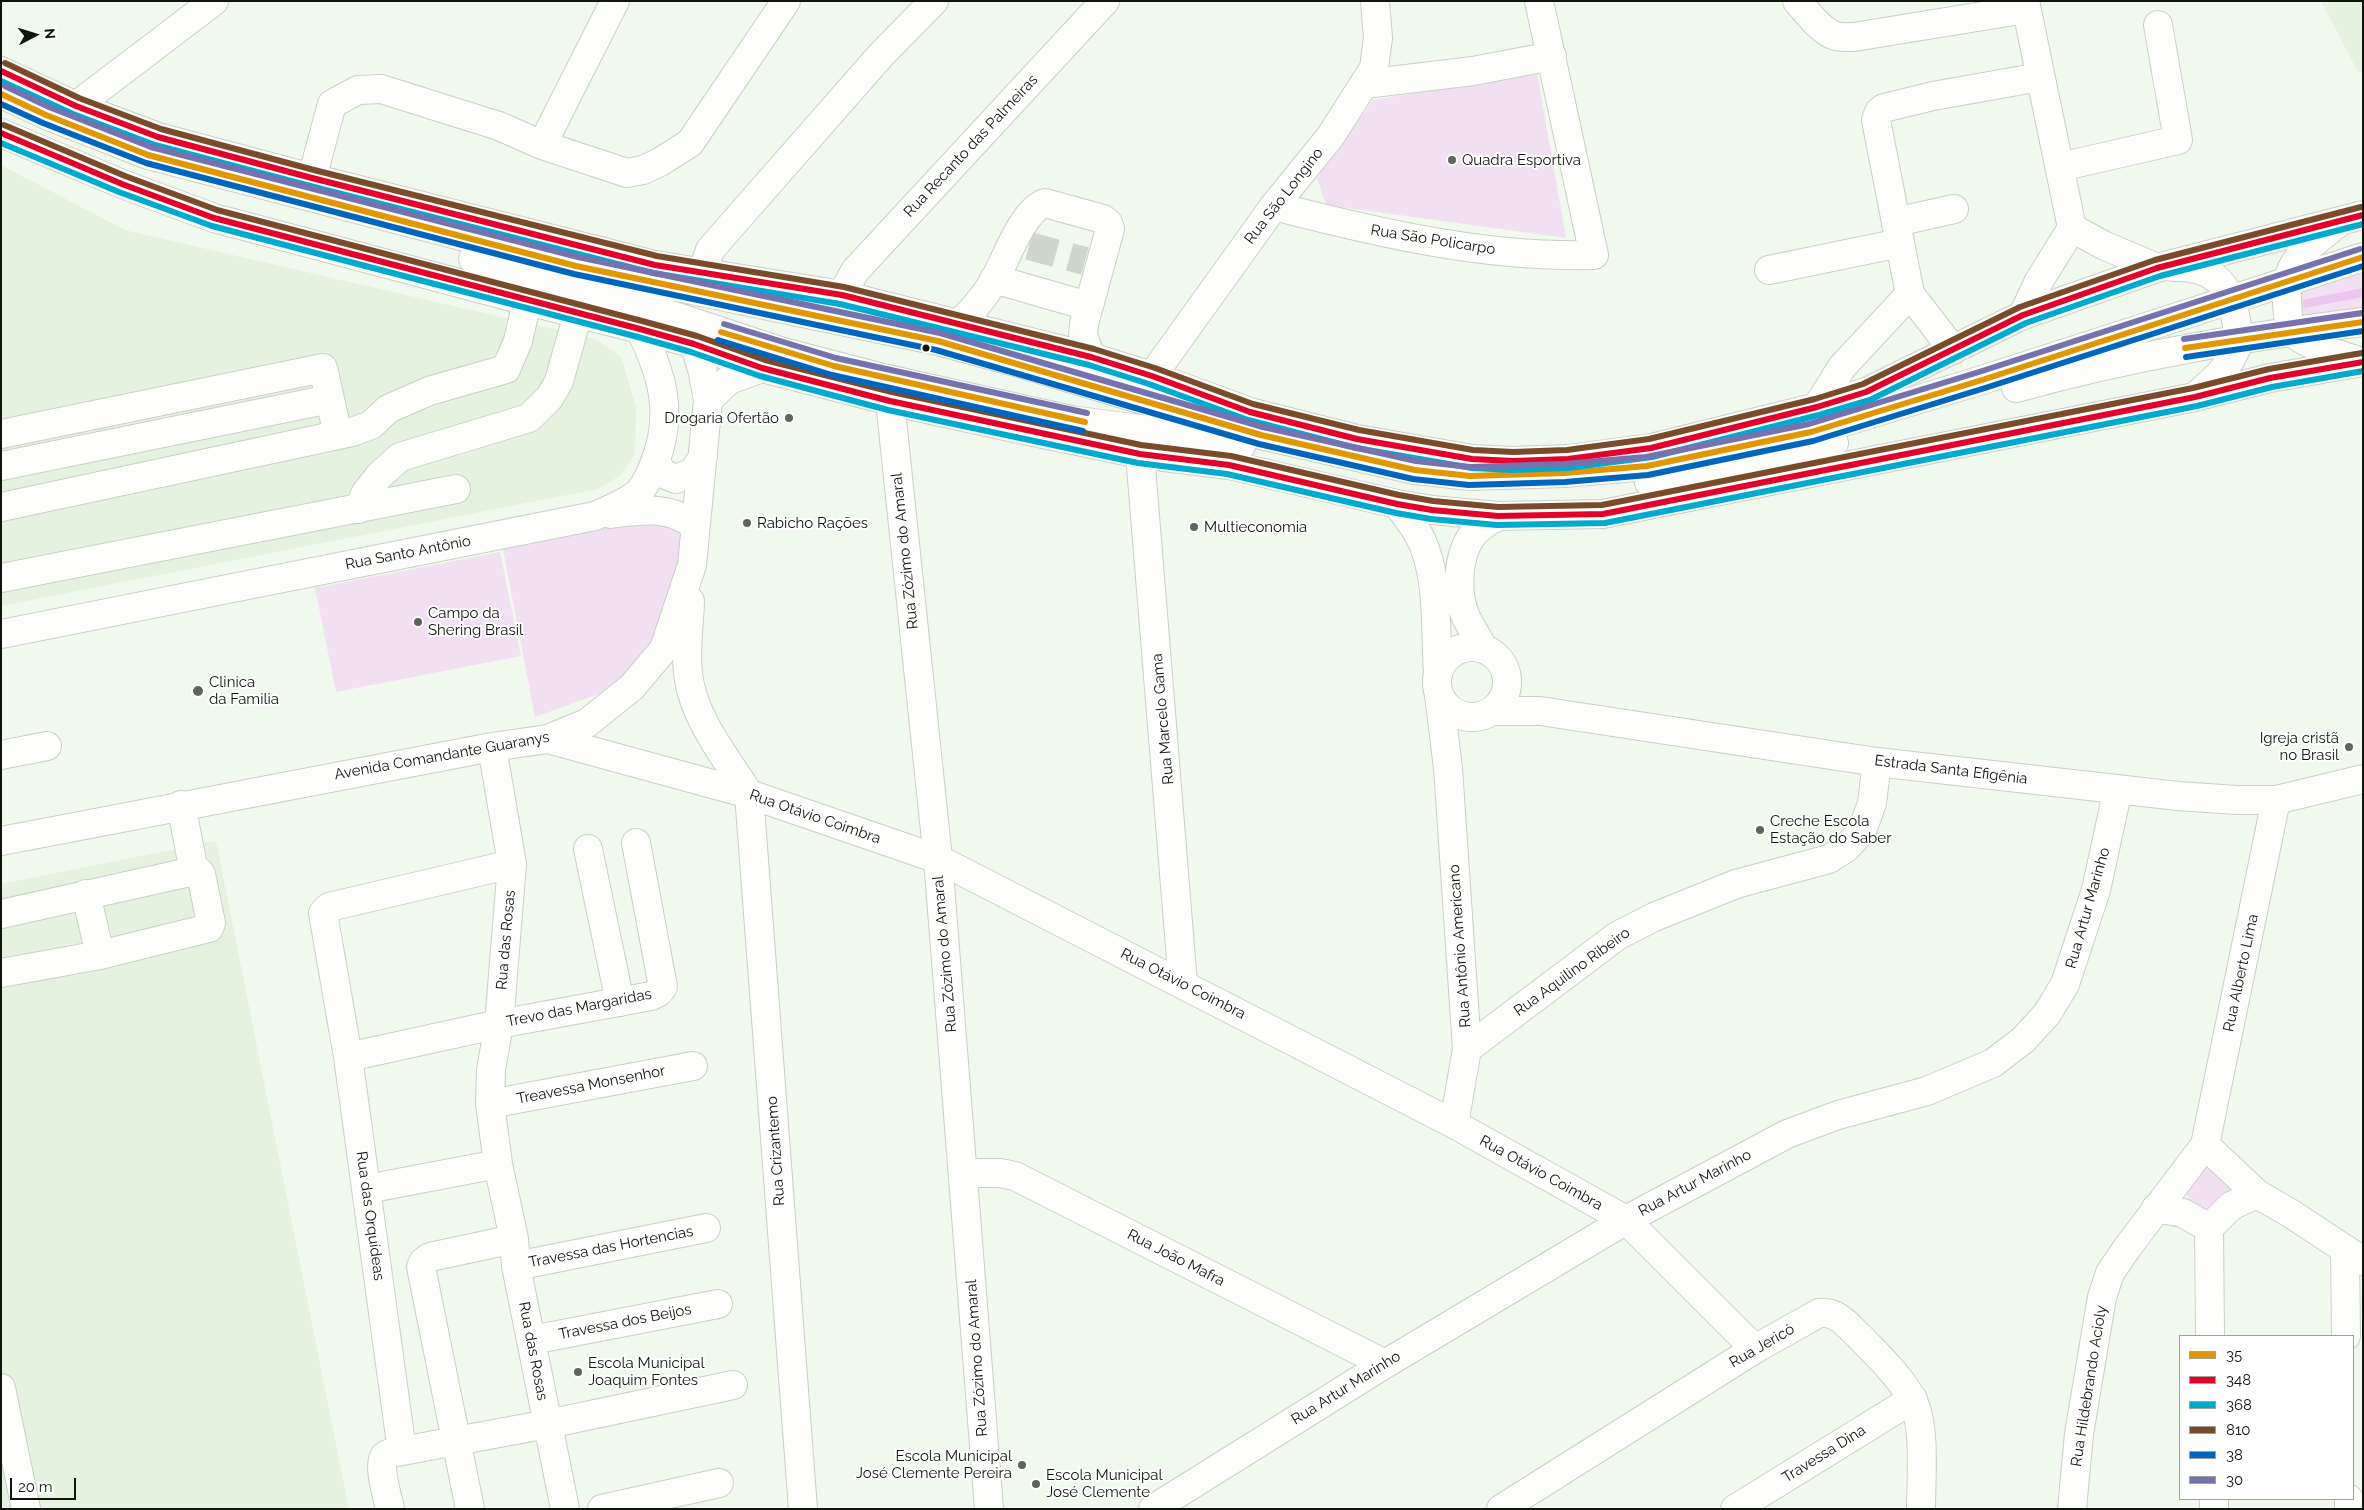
<!DOCTYPE html>
<meta charset="utf-8">
<style>
body{margin:0}
#map{position:relative;width:2364px;height:1510px;overflow:hidden;background:#f1f9ee;font-family:Raleway,sans-serif}
canvas{display:block}
.frame{position:absolute;inset:0;border:2px solid #10140e;pointer-events:none}
.legend{position:absolute;left:2179px;top:1335px;width:175px;height:165px;box-sizing:border-box;background:#fff;border:1px solid #9fa19f;margin:0;padding:6px 9px;list-style:none;font-size:15px;color:#10140e}
.legend li{display:flex;align-items:center;gap:10px;height:25px}
.legend b{width:25px;border:1px solid #9fa19f}
.north{position:absolute;left:10px;top:10px;width:50px;height:50px;-webkit-text-stroke:4px #fff;paint-order:stroke;rotate:85deg;font-size:14px;font-weight:700;line-height:20px;text-align:center;color:#10140e}
.north::after{content:'';display:block;margin:auto;width:18px;height:22px;background:#10140e;clip-path:polygon(50% 0,100% 100%,50% 72%,0 100%)}
.scale{position:absolute;left:10px;top:1478px;width:66px;height:22px;box-sizing:border-box;border:2px solid #10140e;border-top:0;padding-left:6px;font-size:15px;line-height:18px;white-space:nowrap;color:#10140e;-webkit-text-stroke:4px #fff;paint-order:stroke}
</style>
<div id="map">
<canvas width="2364" height="1510"></canvas>
<div class="frame"></div>
<ul class="legend">
<li><b style="height:6px;background:#e09701"></b>35</li>
<li><b style="height:6px;background:#e4002b"></b>348</li>
<li><b style="height:6px;background:#00a9ce"></b>368</li>
<li><b style="height:6px;background:#7a4b2a"></b>810</li>
<li><b style="height:6px;background:#0065bd"></b>38</li>
<li><b style="height:6px;background:#7672af"></b>30</li>
</ul>
<div class="north">N</div>
<div class="scale">20 m</div>
</div>
<script>
const ctx = document.querySelector('canvas').getContext('2d');
ctx.lineJoin = 'round';
function fillPath(path, color) {
  ctx.fillStyle = color;
  ctx.fill(path, 'evenodd');
}
function strokePath(path, color, width, dash) {
  ctx.strokeStyle = color;
  ctx.lineWidth = width;
  ctx.lineCap = dash ? 'butt' : 'round';
  ctx.setLineDash(dash || []);
  ctx.stroke(path);
}
function drawText(font, color, halo, rows, align = 'center') {
  ctx.font = font + ' Raleway,sans-serif';
  ctx.lineWidth = 4;
  ctx.setLineDash([]);
  ctx.textBaseline = 'middle';
  ctx.strokeStyle = halo;
  ctx.fillStyle = color;
  for (const [text, x, y, turn = 0] of rows) {
    ctx.save();
    ctx.translate(x, y);
    ctx.rotate((+turn || 0) * Math.PI / 180);
    ctx.textAlign = isNaN(turn) ? turn : align;
    if (halo) ctx.strokeText(text, 0, 0);
    ctx.fillText(text, 0, 0);
    ctx.restore();
  }
}
const built = new Path2D(`
 M2321 1H2363V71L2358 72Z
 M1 165 125 230 596 339 621 357 636 407 635 454 621 475 598 489 1 606Z
 M216 841 349 1509H1V884Z`);
const green = new Path2D(`
 M1537 72 1566 238 1326 205 1317 178 1373 100Z
 M2363 265V310L2302 317 2292 288Z
 M646 516 687 531 680 567 650 651 618 687 535 717 502 544Z
 M500 552 521 656 336 692 315 588Z
 M2206 1165C2214 1166 2217 1169 2222 1175 2245 1197 2199 1230 2185 1191Z`);
const water = new Path2D(`
 M2363 288V297L2304 308 2302 300Z`);
const minorTunnel = new Path2D(`
 M1029 246 1085 261`);
const minor = new Path2D(`
 M1797 1C1807 12 1820 30 1833 35 1839 38 1848 37 1854 37L2026 9
 M1365 84 1473 71 1552 56
 M1 94 46 115 148 155 484 242 576 266 938 341 1019 363 1261 435 1415 470 1470 476 1565 473 1647 466 1811 432 1982 380 2363 257
 M76 106 214 1
 M542 145 627 173 643 170 660 162 690 143 786 1
 M2060 167 2178 140 2158 25
 M312 178 332 104 358 90 381 89 499 126 542 145 615 1
 M1274 206C1378 233 1486 258 1594 255L1539 1
 M1896 222 1954 209
 M2072 228 2103 245 2157 268
 M473 259 656 310 783 352 887 379 1071 420 1207 438 1241 446
 M1769 270 1900 243
 M702 273 710 250 723 235 881 55 934 1
 M994 279 1088 306
 M842 295 855 271 1105 1
 M2023 315 2039 281 2072 228 2025 1
 M958 324C973 311 985 296 995 279 1006 259 1023 210 1045 203L1103 219 1108 223 1110 229 1084 324 1083 335 1091 357
 M1953 350 1910 294 1876 120 1879 112 1884 108 1933 96 2040 77
 M1152 376 1274 206 1330 137 1374 68 1378 38 1375 1
 M2016 388C2130 356 2245 337 2363 322
 M890 401 938 859 989 1509
 M1817 407 1842 367 1910 294
 M1 434 323 368 338 435
 M1140 454 1183 984
 M656 459 661 473 676 479 693 472 703 457
 M1 466 330 399
 M1649 482C1711 473 1773 462 1834 443
 M1397 504C1407 517 1418 530 1424 546 1439 585 1435 632 1438 673
 M1 507 352 432 371 425 388 409 429 391 506 369 518 341 527 301
 M359 509 365 494 379 476 400 457 529 418 550 397 559 381 578 314
 M610 514C640 510 668 505 694 525
 M1 578 456 489
 M690 601C689 631 683 664 692 693 701 727 730 764 749 794L803 1509
 M1 634 595 516C610 509 627 503 639 492 647 483 651 473 655 462 674 413 662 374 640 329
 M1437 682a35 35 0 1 1 70 0a35 35 0 1 1-70 0Z
 M1483 648C1478 638 1471 628 1466 617 1456 595 1457 558 1471 537 1477 528 1489 521 1498 516
 M1439 695 1448 768 1467 1049 1454 1124
 M1492 711H1540L1877 762 2178 796 2237 800H2276L2363 779
 M548 739 749 794 938 859 1454 1124 1626 1220 1755 1349
 M492 747 512 864 499 1024 491 1070 490 1104 498 1164 514 1239 516 1266 565 1509
 M1 755 47 746
 M1 841 492 747 548 739 587 723 632 687 664 649 692 565 708 400 702 369 688 324
 M588 849 620 1002
 M86 894 100 955
 M1 914 194 871 181 805
 M1 973 100 955 209 928 211 923 201 874 198 871H194
 M1467 1049 1617 936 1654 917 1736 884 1829 859 1846 848 1862 831 1872 803 1877 762
 M348 1057 499 1024 651 996 659 992 663 987 636 843
 M490 1104 693 1066
 M2205 1145 2257 1194 2290 1213 2363 1261
 M963 1173H1000L1015 1176 1385 1364
 M367 1189 498 1164
 M2156 1208 2183 1213 2209 1228
 M2345 1249 2346 1336
 M516 1266 706 1228
 M2210 1336 2209 1228 2231 1206 2257 1194
 M532 1340 718 1304
 M1 1388 26 1509
 M402 1451 548 1424 733 1385
 M2214 1499V1509
 M2349 1499V1509
 M390 1509C388 1498 376 1461 386 1455 390 1452 397 1452 402 1451L348 1057 323 913 329 907 512 864
 M470 1509 421 1267 423 1262 430 1257 514 1239
 M602 1509 719 1483
 M1153 1509 1385 1364 1626 1220 1787 1134 1838 1115 1927 1091 1993 1063 2023 1040 2047 1014 2065 984 2096 890 2118 789
 M1501 1509 1755 1349 1819 1313C1838 1311 1848 1326 1860 1337 1878 1356 1899 1375 1912 1399 1926 1423 1921 1480 1921 1509
 M1735 1509 1913 1399
 M2072 1509 2079 1434 2102 1297 2110 1273 2127 1248 2205 1145 2276 800`);
const major = new Path2D(`
 M1 71 76 106 158 137 312 178 655 265 842 295 1091 357 1152 376 1250 412 1357 439 1472 459 1513 461 1568 459 1651 448 1817 407 1866 392 2023 315 2157 268 2363 215
 M1 133 122 184 214 218 527 301 640 329 694 344 762 368 890 401 1019 429 1140 454 1229 465 1397 504 1432 510 1498 516 1603 514 2195 397 2270 378 2363 362
 M2337 224C2289 262 2281 268 2290 331 2310 347 2334 353 2359 361
 M2174 267C2212 266 2230 283 2236 320 2238 332 2240 342 2234 353 2226 371 2210 383 2196 396
 M708 400 729 380 762 368`);
const bus1 = new Path2D(`
 M1 94 46 115 148 155 576 266 938 341 1261 435 1415 470 1470 476 1565 473 1647 466 1811 432 1982 380 2363 257
 M721 332 834 366 1085 422
 M2185 348 2363 322`);
const bus2 = new Path2D(`
 M1 71 76 106 158 137 312 178 655 265 842 295 1091 357 1152 376 1250 412 1357 439 1472 459 1513 461 1568 459 1651 448 1817 407 1866 392 2023 315 2157 268 2363 215
 M1 133 122 184 214 218 640 329 694 344 762 368 890 401 1140 454 1229 465 1397 504 1432 510 1498 516 1603 514 2195 397 2270 378 2363 362`);
const bus3 = new Path2D(`
 M1 81 73 114 155 145 310 186 653 273 840 304 1089 365 1149 384 1248 420 1356 448 1472 468 1513 470 1568 468 1652 457 1819 415 1870 400 2026 323 2160 276 2363 224
 M1 143 119 192 212 226 638 337 691 352 760 376 888 410 1138 463 1227 474 1396 513 1431 519 1497 525 1605 523 2197 406 2272 387 2363 371`);
const bus4 = new Path2D(`
 M5 63 79 98 161 129 314 170 657 256 844 287 1094 349 1155 368 1253 404 1359 430 1473 450 1513 452 1567 450 1649 439 1815 399 1863 384 2020 307 2155 260 2361 207
 M4 125 125 176 217 210 642 321 697 336 765 360 892 392 1141 445 1231 456 1399 495 1433 501 1498 507 1602 505 2193 388 2269 369 2362 353`);
const bus5 = new Path2D(`
 M1 104 43 123 146 163 574 274 936 350 1259 444 1413 479 1469 485 1565 482 1648 475 1813 441 1985 388 2363 266
 M718 340 832 375 1083 431
 M2186 357 2363 331`);
const bus6 = new Path2D(`
 M5 86 49 107 151 147 578 257 940 333 1263 427 1416 461 1470 467 1564 464 1646 457 1809 424 1979 372 2360 249
 M724 324 836 358 1087 413
 M2184 339 2362 313`);
const markers = [
 [1452,160,5,"#5f645c"],
 [926,348,4.5,"#10140e"],
 [789,418,5,"#5f645c"],
 [747,523,5,"#5f645c"],
 [1194,527,5,"#5f645c"],
 [418,622,5,"#5f645c"],
 [198,691,6,"#5f645c"],
 [2349,747,5,"#5f645c"],
 [1760,830,5,"#5f645c"],
 [578,1372,5,"#5f645c"],
 [1022,1465,5,"#5f645c"],
 [1036,1484,5,"#5f645c"]
];
const streetNames = [
 ["Rua Recanto das Palmeiras",971,146,-47],
 ["Rua São Longino",1284,196,-52],
 ["Rua São Policarpo",1433,240,9],
 ["Rua Zózimo do Amaral",905,551,-96],
 ["Rua Santo Antônio",408,553,-11],
 ["Rua Marcelo Gama",1163,719,-95],
 ["Avenida Comandante Guaranys",442,756,-10],
 ["Estrada Santa Efigênia",1951,770,7],
 ["Rua Otávio Coimbra",815,817,19],
 ["Rua Artur Marinho",2088,908,-74],
 ["Rua das Rosas",506,940,-85],
 ["Rua Antônio Americano",1460,946,-94],
 ["Rua Zózimo do Amaral",945,954,-95],
 ["Rua Aquilino Ribeiro",1572,972,-36],
 ["Rua Alberto Lima",2241,973,-78],
 ["Rua Otávio Coimbra",1183,984,27],
 ["Trevo das Margaridas",579,1008,-11],
 ["Treavessa Monsenhor",591,1085,-11],
 ["Rua Crizantemo",776,1151,-94],
 ["Rua Otávio Coimbra",1541,1173,29],
 ["Rua Artur Marinho",1695,1183,-28],
 ["Rua das Orquídeas",370,1216,82],
 ["Travessa das Hortencias",611,1247,-11],
 ["Rua João Mafra",1176,1258,27],
 ["Travessa dos Beijos",625,1322,-11],
 ["Rua Jericó",1762,1346,-30],
 ["Rua das Rosas",533,1351,79],
 ["Rua Zózimo do Amaral",977,1358,-94],
 ["Rua Hildebrando Acioly",2089,1386,-81],
 ["Rua Artur Marinho",1346,1388,-32],
 ["Travessa Dina",1824,1454,-32]
];
const poiNames = [
 ["Quadra Esportiva",1462,160],
 ["Drogaria Ofertão",779,418,"right"],
 ["Rabicho Rações",757,523],
 ["Multieconomia",1204,527],
 ["Campo da",428,613],
 ["Shering Brasil",428,630],
 ["Clinica",209,682],
 ["da Familia",209,699],
 ["Igreja cristã",2339,738,"right"],
 ["no Brasil",2339,755,"right"],
 ["Creche Escola",1770,821],
 ["Estação do Saber",1770,838],
 ["Escola Municipal",588,1363],
 ["Joaquim Fontes",588,1380],
 ["Escola Municipal",1012,1456,"right"],
 ["José Clemente Pereira",1012,1473,"right"],
 ["Escola Municipal",1046,1475],
 ["José Clemente",1046,1492]
];
fillPath(built, '#e5f2e0');
fillPath(green, '#f1e0f1');
fillPath(water, '#ecc7ed');
strokePath(minorTunnel, '#cfd7cc', 28, [28, 14]);
strokePath(minor, '#c9cfc7', 30);
strokePath(major, '#c9cfc7', 30);
strokePath(minor, '#fdfefc', 28);
strokePath(major, '#fdfefc', 28);
strokePath(bus1, '#e09701', 6);
strokePath(bus2, '#e4002b', 6);
strokePath(bus3, '#00a9ce', 6);
strokePath(bus4, '#7a4b2a', 6);
strokePath(bus5, '#0065bd', 6);
strokePath(bus6, '#7672af', 6);
for (const [x, y, r, color] of markers) {
  const dot = new Path2D();
  dot.arc(x, y, r, 0, 2 * Math.PI);
  ctx.fillStyle = color;
  ctx.fill(dot);
  strokePath(dot, '#fff', 2);
}
drawText('15px', '#10140e', '#fff', streetNames);
drawText('15px', '#10140e', '#fff', poiNames, 'left');
</script>
